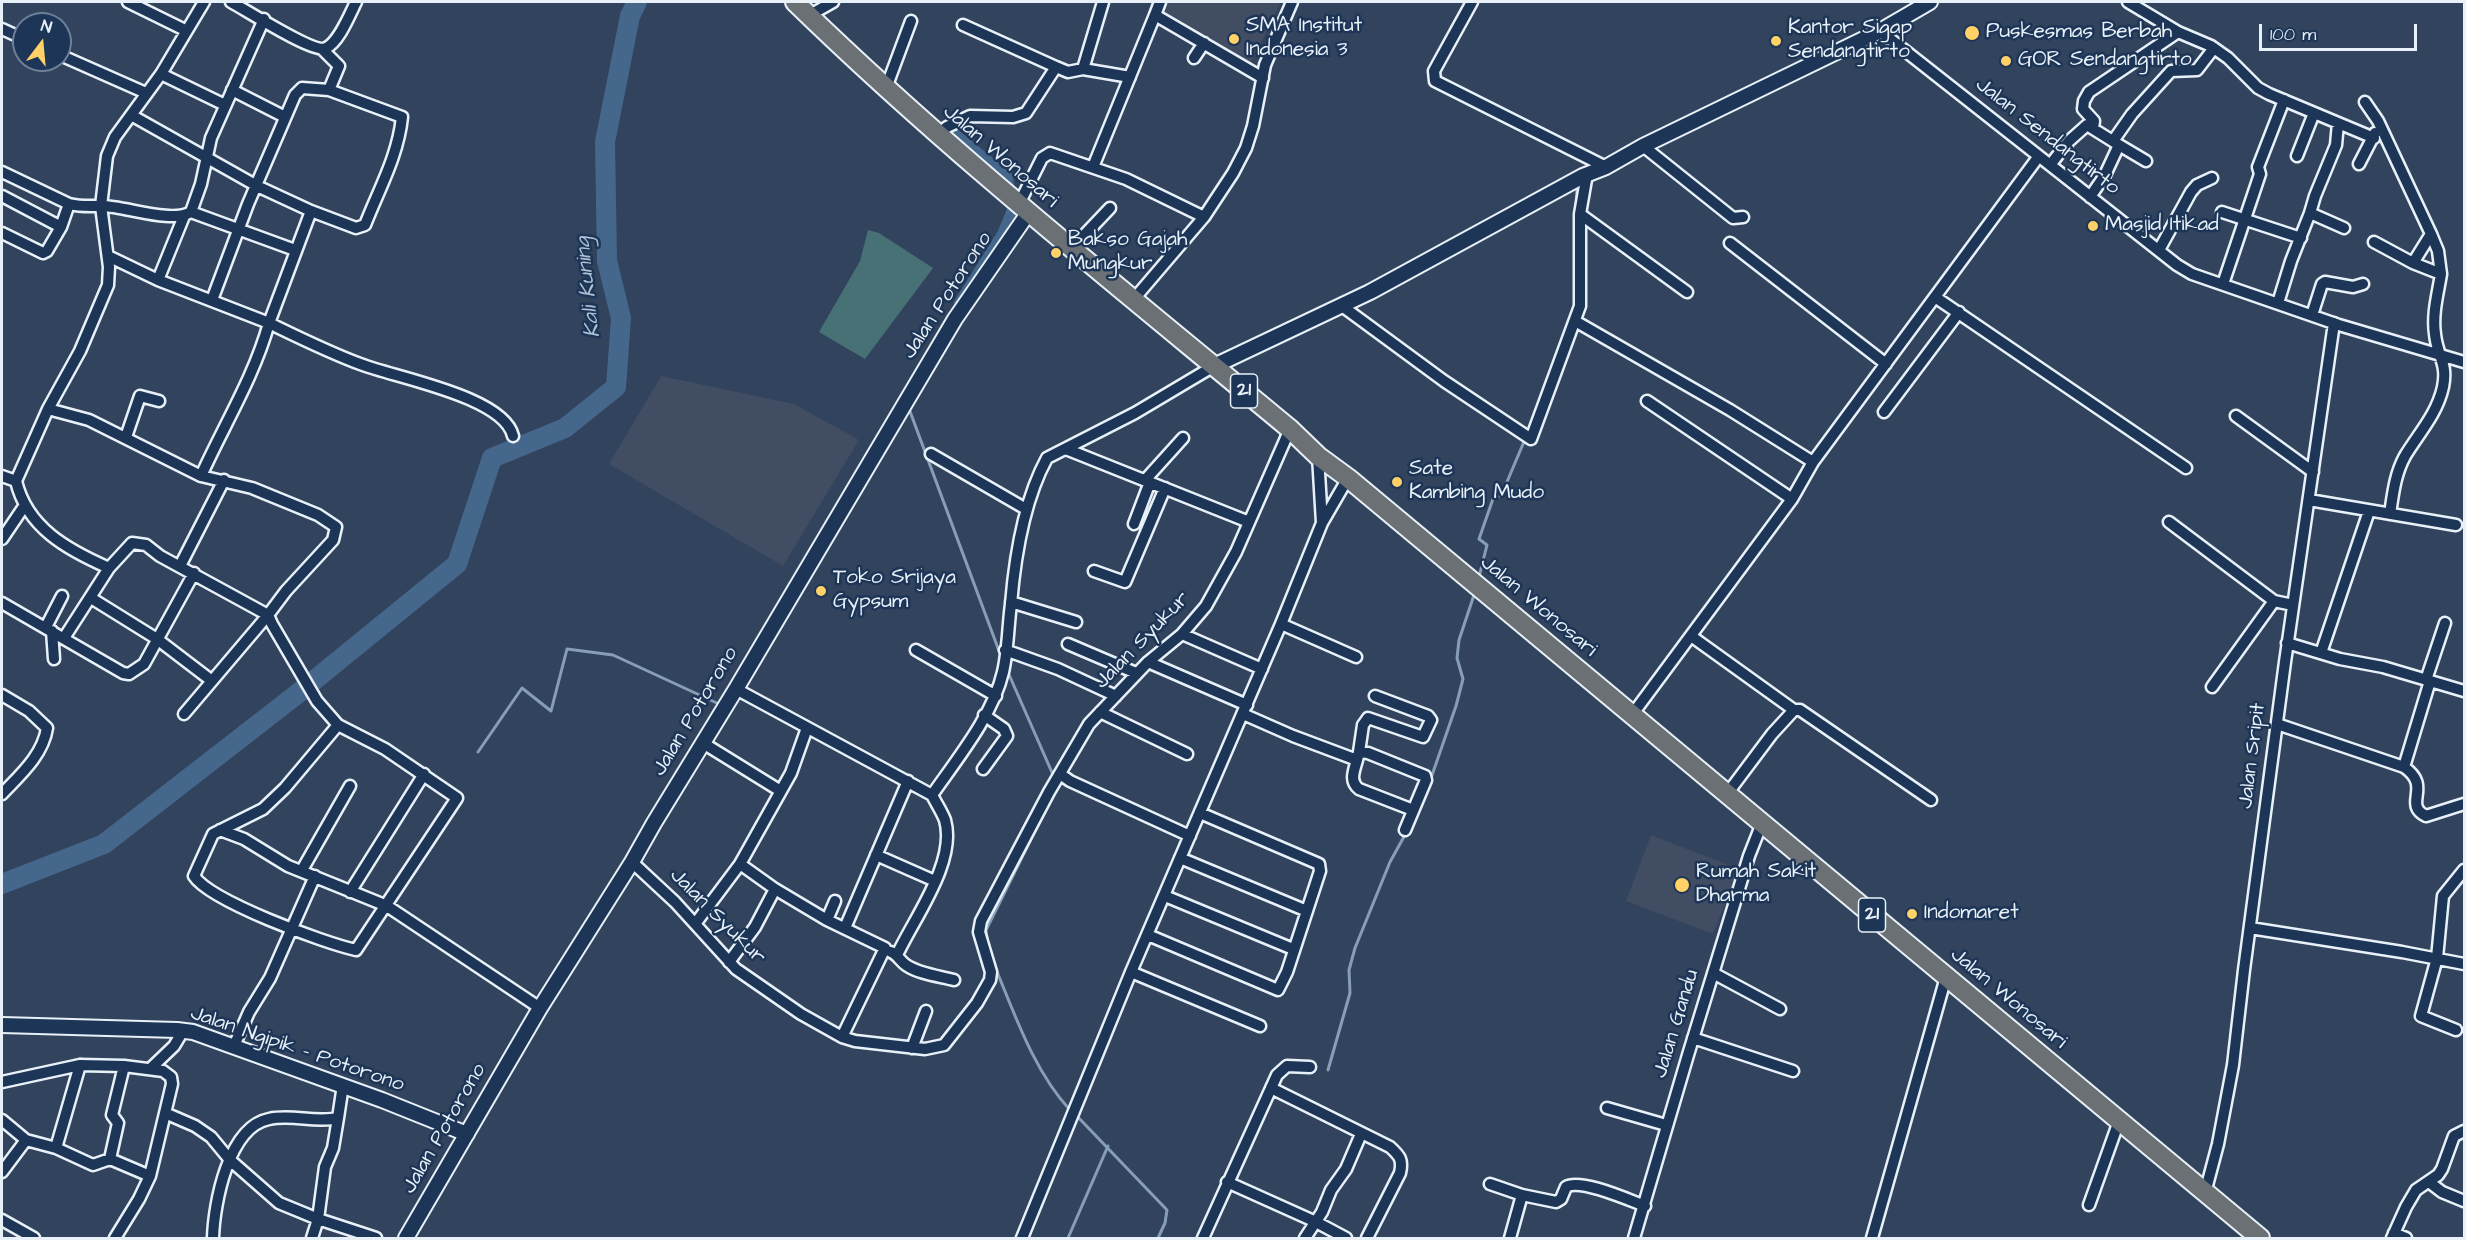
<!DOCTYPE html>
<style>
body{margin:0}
#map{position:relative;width:2466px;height:1240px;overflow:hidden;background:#32435d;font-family:"Architects Daughter",sans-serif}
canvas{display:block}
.frame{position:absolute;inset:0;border:3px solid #e8f1f8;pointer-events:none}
.north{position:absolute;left:12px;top:12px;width:60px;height:60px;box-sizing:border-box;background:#1d3557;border:2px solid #6e8097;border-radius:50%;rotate:16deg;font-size:16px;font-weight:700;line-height:24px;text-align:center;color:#e8f1f8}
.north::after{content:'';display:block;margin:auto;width:21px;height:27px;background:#ffd166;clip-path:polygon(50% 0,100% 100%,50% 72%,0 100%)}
.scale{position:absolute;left:2259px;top:24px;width:158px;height:27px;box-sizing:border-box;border:3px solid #e8f1f8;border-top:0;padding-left:8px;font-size:18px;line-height:21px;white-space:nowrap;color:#e8f1f8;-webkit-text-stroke:4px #1d3557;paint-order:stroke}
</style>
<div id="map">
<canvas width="2466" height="1240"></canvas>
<div class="frame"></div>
<div class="north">N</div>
<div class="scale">100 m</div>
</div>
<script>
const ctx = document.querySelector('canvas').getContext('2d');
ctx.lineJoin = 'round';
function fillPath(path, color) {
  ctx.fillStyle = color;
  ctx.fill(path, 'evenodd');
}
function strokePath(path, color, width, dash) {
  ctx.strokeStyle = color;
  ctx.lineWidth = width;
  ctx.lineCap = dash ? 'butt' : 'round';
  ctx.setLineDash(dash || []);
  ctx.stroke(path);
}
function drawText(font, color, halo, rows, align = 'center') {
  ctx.font = font + ' "Architects Daughter",sans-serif';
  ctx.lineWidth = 5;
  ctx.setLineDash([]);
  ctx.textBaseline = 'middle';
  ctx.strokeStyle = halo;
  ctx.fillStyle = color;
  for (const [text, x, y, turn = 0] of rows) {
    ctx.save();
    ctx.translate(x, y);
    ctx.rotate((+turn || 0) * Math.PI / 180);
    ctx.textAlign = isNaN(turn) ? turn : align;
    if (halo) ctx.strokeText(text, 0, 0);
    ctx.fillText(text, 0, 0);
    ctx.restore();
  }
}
const built = new Path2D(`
 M1165 2H1281L1250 65 1160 12Z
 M661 376 794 404 859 440 783 566 609 464Z
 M1651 835 1739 869 1713 934 1626 901Z`);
const green = new Path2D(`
 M868 230 879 233 933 268 865 359 819 332 860 261Z`);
const stream = new Path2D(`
 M1576 209 1577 186
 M908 406 1002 659
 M1479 577 1487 545 1479 539 1494 496H1501L1526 437
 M1007 670 1054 777
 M478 752 522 688 551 711 567 649 613 655 719 704
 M1430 781 1456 706 1463 679 1457 658 1459 640 1475 592
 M1423 800 1428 787
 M988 945 986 930 1051 799
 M993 962C1014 1012 1033 1070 1070 1110
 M1328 1070 1350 993 1349 970 1355 948 1390 862 1406 833
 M1075 1114 1167 1210 1165 1223 1158 1238
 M1068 1238 1108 1146`);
const canal = new Path2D(`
 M954 133 1008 177 1012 210 1002 234 959 303`);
const river = new Path2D(`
 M2 884 104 844 301 691 457 564 492 458 565 428 616 387 621 318 607 261 605 142 630 16 637 2`);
const street = new Path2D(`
 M128 2 185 30
 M231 2C246 10 314 54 326 48 339 42 350 14 356 2
 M1160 2 1155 15 1263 78
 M1472 2 1434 71 1435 81 1606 167
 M2128 2 2178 32 2211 46 2228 58 2258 88 2269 94 2374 138
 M810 15 833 2
 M963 25 1056 67
 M2 29 24 39
 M1880 31 2177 265 2192 274 2339 325 2464 362
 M60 55 146 93
 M1194 58 1204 43
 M1083 69 1130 77
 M161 74 225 105
 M886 88 911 21
 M232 90 285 117
 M2365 102 2378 121 2431 234 2438 251 2441 274
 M131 115 257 186 311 211
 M2093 128 2094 121 2083 109 2084 101 2089 92 2178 32
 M938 134 947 127 970 116 1013 117 1026 113 1056 67 1068 72 1083 69 1103 2
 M2113 141 2132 114 2171 71 2197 70 2214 48
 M1643 146 1733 218 1743 217
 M2297 156 2314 113
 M2359 164 2375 133
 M2050 165 2069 141 2087 125 2119 145
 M1093 167 1155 15
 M2 172 69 204
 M1587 174 1580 214 1687 292
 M2 196 61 227
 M2090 197 2105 175 2119 145 2146 161
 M1019 204 1042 158 1050 153 1126 179 1204 217 1233 173 1246 148 1253 126 1265 65 1292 2
 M191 212 295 250
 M2222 212 2301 238
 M2310 213 2315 196 2336 145 2338 123
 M2 233 43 253 47 251 61 227 69 204C81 207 90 206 102 206 125 206 172 224 191 212L201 184 211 138 264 19
 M2374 242 2413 263 2441 274C2438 293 2432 314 2435 334 2437 356 2448 363 2443 387 2437 414 2419 433 2405 456 2395 474 2393 494 2390 514
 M1730 243 1886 364
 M1072 248 1110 208
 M2159 250 2191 192 2197 185 2212 178
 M108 256 158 280 269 323 311 211 356 228 365 225C379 189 398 156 402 117L329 90 339 66 322 49
 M2413 263 2431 234
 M158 280 184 216
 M2223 284 2260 174 2258 167 2284 100
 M1935 297 2186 468
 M1134 299 1204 217
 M212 300 248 204 295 95 302 88 329 90
 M2278 303 2291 261 2310 213 2344 228
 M1342 306 1444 381 1531 439 1580 306V214
 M2312 315 2322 284 2325 282 2353 287 2363 284
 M1575 321 1730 410 1813 462
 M1647 401 1792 499
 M48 409 89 420 201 476C224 425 254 377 269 323 300 338 330 353 363 365 398 378 504 397 513 436
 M1884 412 1959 312
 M2236 416 2313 472
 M126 437 140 396 159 401
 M1066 449 1249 522
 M931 454 1026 509
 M1318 456 1322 523
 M2 476 16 481 48 409 80 351 108 285 109 267 101 206 107 156 115 137 161 74 204 2
 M201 476 252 488 318 515 336 527 333 540 286 591 268 615 272 624 317 701 338 725 385 749 457 798 356 950C324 943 210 901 194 876L213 834 263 809 285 788 338 725
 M1146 479 1183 438
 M16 481C27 528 68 550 109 568
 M2309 500 2456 525
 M2169 522 2274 601
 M1134 524 1150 482
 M2 539 25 505
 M180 566 224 480
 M1094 571 1125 582 1165 488
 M91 598 157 639 212 681
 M1011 602 1076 622
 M2 603 123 673 129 674 144 664 194 573
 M1281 624 1356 657
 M46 627 62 596
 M52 631 54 659
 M1182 634 1262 669
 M1691 636 1794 710H1800L1931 800
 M64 638 109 568 132 543 146 545 160 556 268 615 184 714
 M2287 643 2340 659 2383 667 2464 691
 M1068 644 1136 673
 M916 650 996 696
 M1005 650 1058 669 1116 696
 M2321 653 2369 511
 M1148 662 1247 705
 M2426 680 2445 623
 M2212 687 2274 601 2293 605
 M736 689 932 795C957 759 993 715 1003 672 1008 651 1008 626 1011 604 1015 556 1024 500 1047 458L1135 413 1214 366
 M2 695 29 711 47 728C43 755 20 775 2 794
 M1100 712 1187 754
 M1243 714 1293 736 1357 760 1359 752 1368 753 1425 776 1426 780 1405 830
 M1632 715 1792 499 1813 462 2039 156
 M2277 724 2404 767C2433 787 2402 804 2426 816L2464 804
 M703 743 779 790
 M1359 752 1363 725 1368 718 1423 737 1431 720 1428 716 1375 696
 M1357 760C1354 771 1349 781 1359 789L1413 810
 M2404 767 2430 681
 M983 769 1007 736 1004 729 984 715
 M1060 774 1070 781 1190 836
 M1727 794 1772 734 1794 710
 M220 830 244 839 288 866 387 906 540 1008
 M876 855 935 881
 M1180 858 1307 911
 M632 862 675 902 736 969 801 1014 842 1037 855 1041 925 1049 944 1045 977 1003 990 980 991 972 979 932 981 921 1049 792 1089 724 1148 662 1182 634 1206 606 1236 552 1290 429
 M302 870 350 786
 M775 889 740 864 791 773 807 728
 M350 892 424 774
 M1165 896 1293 949
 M827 920 835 901
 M695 924 740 864
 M845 928 908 781
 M2250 928 2402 952 2464 964
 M1148 935 1278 990 1287 972 1320 871 1319 864 1200 813
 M891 952C898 955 900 961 906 965 919 974 939 976 954 980
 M897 955C914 918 957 862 945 820 942 812 936 803 932 795
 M729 962 755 927 775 889 827 920 885 948 842 1037
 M1131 972 1260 1026
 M1713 973 1780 1009
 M2456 1030 2421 1016 2437 958 2443 896 2464 870
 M1693 1038 1793 1071
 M234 1046 249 1012 270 978 315 876
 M912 1048 926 1011
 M150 1069 174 1046 183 1031
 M2 1082 80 1065 124 1066 163 1071 171 1077 172 1084 150 1176 139 1199 115 1238
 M1271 1088 1390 1147C1400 1156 1403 1160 1400 1173L1367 1238
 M1607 1108 1666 1125
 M165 1113 195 1126 211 1137 230 1160 279 1203 318 1219 376 1238
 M2 1120 26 1140 56 1148 93 1165 110 1159 150 1176
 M56 1148 80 1065
 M110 1159 118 1123 112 1115 124 1066
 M2 1172 26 1140
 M1227 1182 1316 1222 1346 1238
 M2429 1182 2442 1192 2464 1201
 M1490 1184 1522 1195
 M2205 1193 2218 1144 2233 1065 2244 970 2285 662 2334 323
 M2089 1205 2119 1121
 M2 1220 34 1238
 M2394 1233 2406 1238
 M213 1238C214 1204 228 1127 269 1119 292 1114 315 1123 338 1118L343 1085
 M312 1238 318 1219 325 1167 333 1148 338 1118
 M1022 1238 1131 972 1281 624 1322 523 1348 478
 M1203 1238 1277 1075 1287 1066 1310 1067
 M1305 1238 1322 1212 1331 1190 1346 1169 1361 1134
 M1510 1238 1522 1195 1556 1202 1561 1199 1566 1187C1580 1178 1629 1200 1645 1206
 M1634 1238 1688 1055 1749 856 1762 823
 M1872 1238 1946 977
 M2392 1238 2406 1207 2416 1190 2438 1175 2442 1169 2454 1136 2464 1131`);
const secondary = new Path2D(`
 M1214 366 1370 292 1583 176 1606 167 1643 146 1880 31 1930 2
 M2 1025 177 1030 193 1032 382 1100 467 1134
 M406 1238 540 1008 632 862 654 823 736 689 955 319 1029 212`);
const highway = new Path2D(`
 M795 2C951 154 1123 290 1290 429L1318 456 1348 478 2260 1238`);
const markers = [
 [1972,33,8,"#ffd166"],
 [1234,39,6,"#ffd166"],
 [1776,41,6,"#ffd166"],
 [2006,61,6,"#ffd166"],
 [2093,226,6,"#ffd166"],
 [1056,253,6,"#ffd166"],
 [1397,482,6,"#ffd166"],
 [821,591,6,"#ffd166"],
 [1682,885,8,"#ffd166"],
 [1912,914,6,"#ffd166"]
];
const shields = [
 [1244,391,27],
 [1872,915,27]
];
const shieldNames = [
 ["21",1244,391],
 ["21",1872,915]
];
const poiNames = [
 ["SMA Institut",1246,27],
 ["Indonesia 3",1246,51],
 ["Kantor Sigap",1788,29],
 ["Sendangtirto",1788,53],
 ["Puskesmas Berbah",1986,33],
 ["GOR Sendangtirto",2018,61],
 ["Masjid Itikad",2105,226],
 ["Bakso Gajah",1068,241],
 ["Mungkur",1068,265],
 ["Sate",1409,470],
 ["Kambing Mudo",1409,494],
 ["Toko Srijaya",833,579],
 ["Gypsum",833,603],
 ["Rumah Sakit",1696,873],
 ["Dharma",1696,897],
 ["Indomaret",1924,914]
];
const streetNames = [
 ["Jalan Sendangtirto",2047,137,38],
 ["Jalan Wonosari",1000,157,41],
 ["Jalan Potorono",948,296,-57],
 ["Jalan Wonosari",1538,607,40],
 ["Jalan Syukur",1143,641,-46],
 ["Jalan Potorono",696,712,-59],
 ["Jalan Sripit",2253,756,-83],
 ["Jalan Syukur",717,917,45],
 ["Jalan Wonosari",2008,999,40],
 ["Jalan Gandu",1677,1024,-73],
 ["Jalan Ngipik - Potorono",297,1050,19],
 ["Jalan Potorono",445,1129,-60]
];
const waterNames = [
 ["Kali Kuning",589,287,-96]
];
fillPath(built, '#404d62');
fillPath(green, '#487176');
strokePath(stream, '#879eb7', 3);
strokePath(canal, '#46678c', 10);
strokePath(river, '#46678c', 20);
strokePath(street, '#e8f1f8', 15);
strokePath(secondary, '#e8f1f8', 18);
strokePath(highway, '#e8f1f8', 22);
strokePath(street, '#1d3557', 10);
strokePath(secondary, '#1d3557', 14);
strokePath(highway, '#6b7074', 18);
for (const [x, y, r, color] of markers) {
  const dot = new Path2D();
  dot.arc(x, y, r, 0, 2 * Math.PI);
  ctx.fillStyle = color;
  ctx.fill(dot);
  strokePath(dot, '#1d3557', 2);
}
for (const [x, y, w] of shields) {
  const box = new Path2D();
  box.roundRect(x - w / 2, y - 17, w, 34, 4.5);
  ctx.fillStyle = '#1d3557';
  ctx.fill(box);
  strokePath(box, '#e8f1f8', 1.5);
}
drawText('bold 20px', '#e8f1f8', null, shieldNames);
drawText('21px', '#e8f1f8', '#1d3557', poiNames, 'left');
drawText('21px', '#e8f1f8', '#1d3557', streetNames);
drawText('italic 22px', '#afc1d2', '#1d3557', waterNames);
</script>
